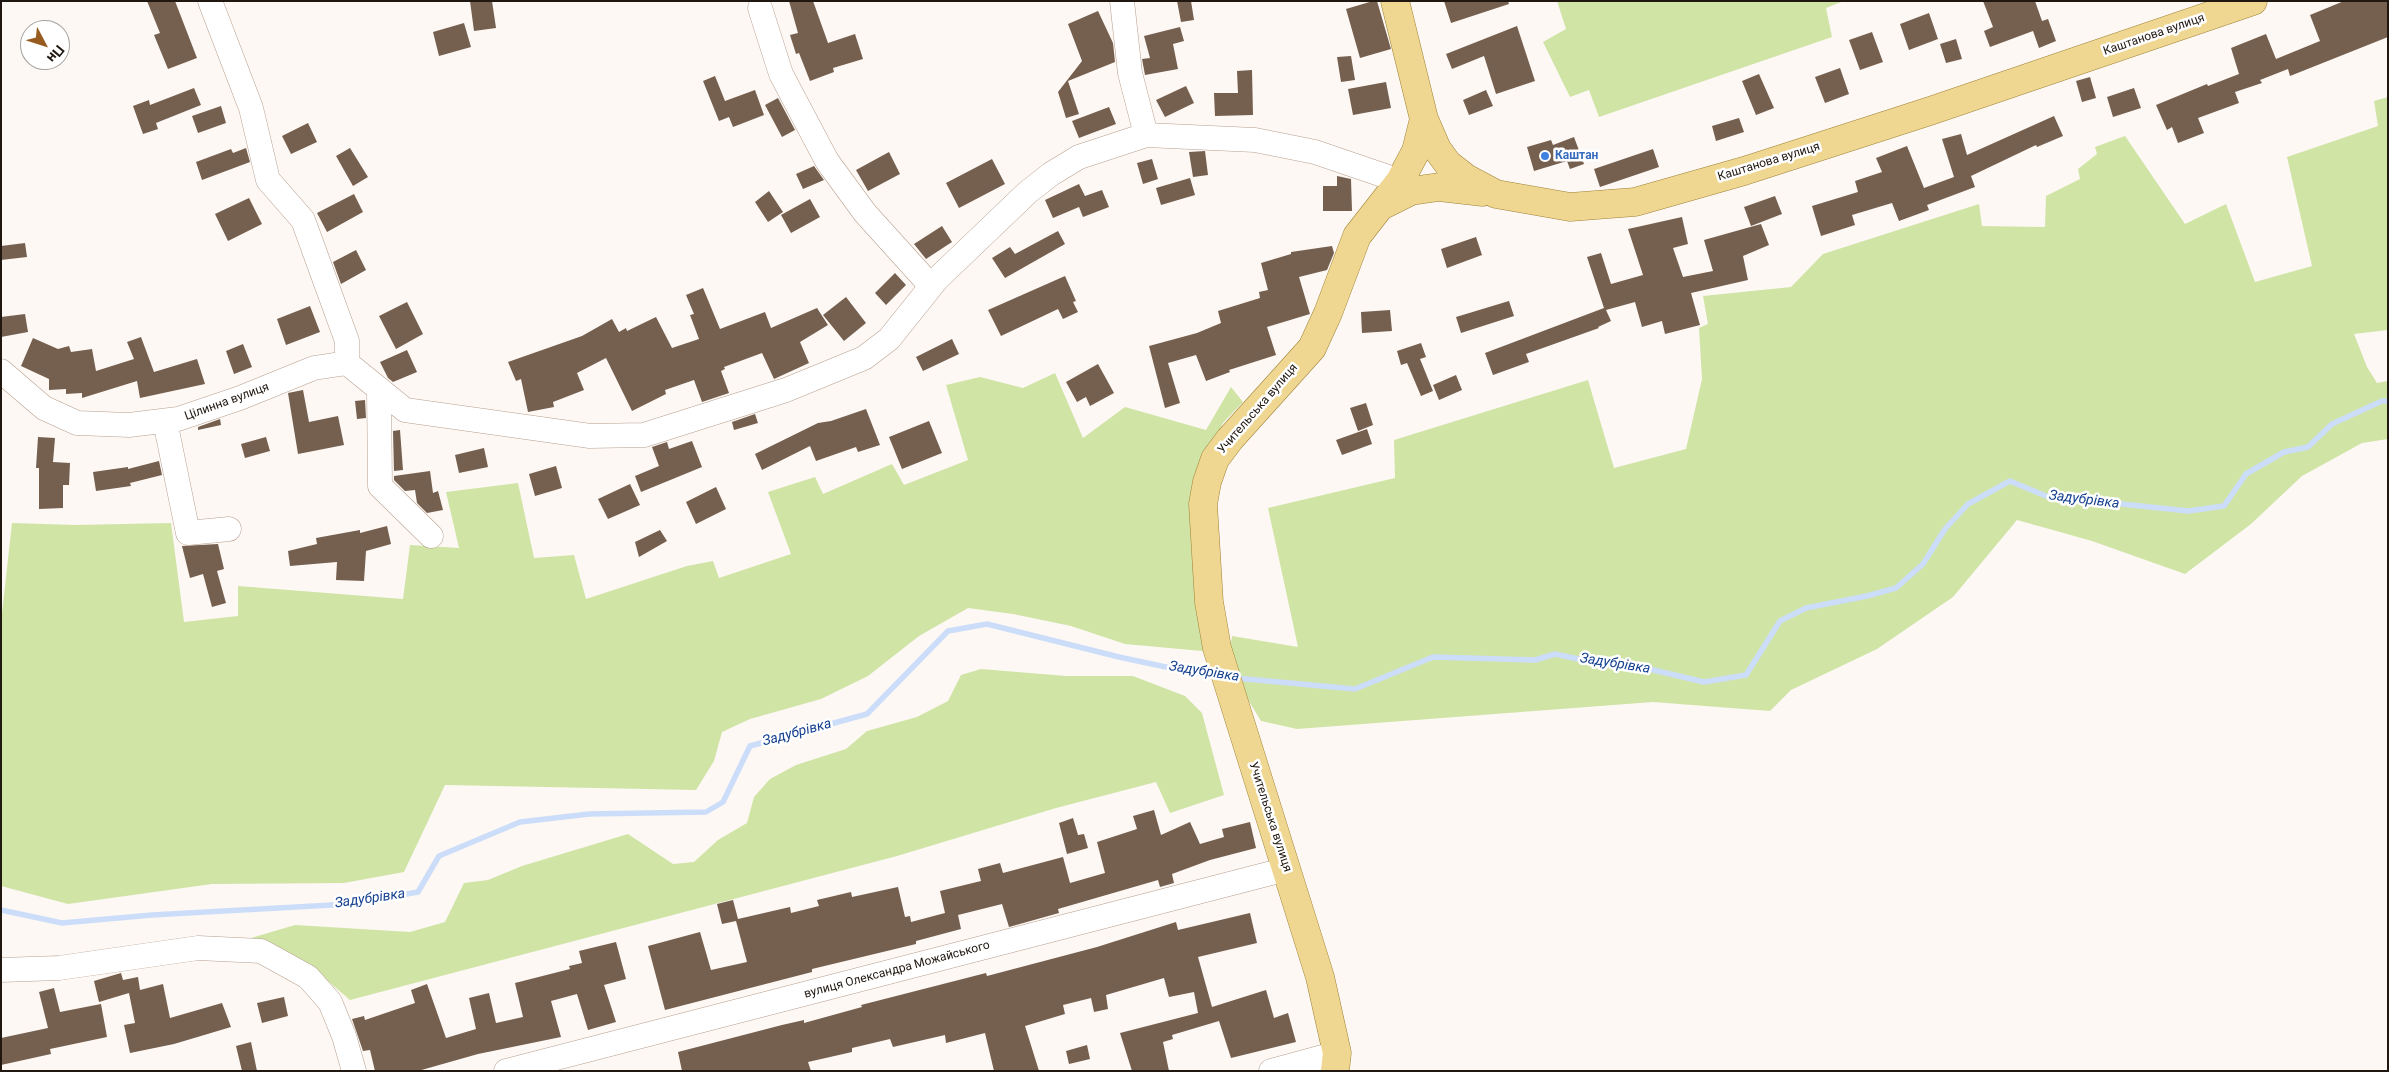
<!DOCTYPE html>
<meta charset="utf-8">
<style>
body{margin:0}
#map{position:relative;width:2389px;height:1072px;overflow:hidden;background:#fdf8f4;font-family:Roboto,sans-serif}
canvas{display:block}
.frame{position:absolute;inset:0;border:2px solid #1f1710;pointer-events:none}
.north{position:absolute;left:20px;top:20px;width:50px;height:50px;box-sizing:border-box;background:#fff;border:1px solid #a5a29f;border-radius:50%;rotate:130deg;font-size:14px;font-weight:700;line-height:20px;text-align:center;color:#1f1710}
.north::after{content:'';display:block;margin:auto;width:18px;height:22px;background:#985b1f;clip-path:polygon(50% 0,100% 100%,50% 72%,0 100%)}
</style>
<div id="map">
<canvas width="2389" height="1072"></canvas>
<div class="frame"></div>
<div class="north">Пн</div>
</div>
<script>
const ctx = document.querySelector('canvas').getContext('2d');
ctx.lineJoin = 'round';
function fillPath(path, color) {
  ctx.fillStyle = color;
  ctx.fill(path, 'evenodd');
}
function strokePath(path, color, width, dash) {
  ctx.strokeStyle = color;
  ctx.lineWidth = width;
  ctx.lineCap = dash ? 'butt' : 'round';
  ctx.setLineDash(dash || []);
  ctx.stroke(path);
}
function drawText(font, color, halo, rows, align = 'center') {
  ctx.font = font + ' Roboto,sans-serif';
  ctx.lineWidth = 5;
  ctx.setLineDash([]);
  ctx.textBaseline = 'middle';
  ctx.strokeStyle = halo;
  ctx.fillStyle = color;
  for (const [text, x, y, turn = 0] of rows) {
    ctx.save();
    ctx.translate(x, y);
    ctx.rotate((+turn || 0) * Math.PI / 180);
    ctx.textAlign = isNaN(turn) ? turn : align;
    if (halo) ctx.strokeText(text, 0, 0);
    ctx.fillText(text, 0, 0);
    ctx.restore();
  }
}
const green = new Path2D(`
 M1557 1H1844L1826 8 1832 37 1599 117 1589 90 1570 97 1543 42 1566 29Z
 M2388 97V330L2354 334 2367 367 2377 383 2388 381V439L2362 443 2302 476 2251 524 2185 574 2092 541 2017 520 1953 597 1877 649 1791 690 1770 711 1653 702 1297 729 1261 721 1244 693 1229 659 1232 636 1298 647 1268 508 1395 478 1394 440 1588 380 1614 468 1686 449 1702 379 1699 328 1708 324 1703 296 1791 287 1823 254 1979 204 1982 226 2045 227 2046 196 2080 179 2078 169 2097 154 2095 147 2125 136 2185 224 2226 204 2255 282 2312 266 2287 157 2378 126 2374 101Z
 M1055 373 1083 438 1125 407 1206 430 1231 387 1243 402 1223 423 1208 454 1213 652 1125 644 1071 626 1013 614 968 608 919 636 868 676 821 699 750 719 722 732 714 761 696 790 445 785 404 872 344 883 212 884 68 904 1 886V622L12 523 76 525 171 523 184 622 238 616V586L403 599 410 545 459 548 446 492 518 483 534 558 574 555 586 599 687 566 713 561 719 578 791 554 768 492 815 477 823 494 892 464 904 485 968 460 946 385 980 377 1023 388Z
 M981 669 1066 676H1133L1185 696 1202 713 1224 795 1170 813 1156 782 1056 808 897 856 350 1000 315 970 251 938 295 925 410 932 445 922 464 883 488 880 522 866 628 834 673 864 694 862 718 840 747 823 754 797 770 779 796 765 846 749 867 731 917 717 948 701 961 675Z`);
const stream = new Path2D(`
 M1235 678 1355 689 1433 657 1535 660 1555 654 1583 660 1645 668 1704 682 1746 675 1780 621 1806 608 1867 596 1896 588 1923 564 1945 529 1968 504 2010 481 2046 496 2188 511 2224 506 2246 474 2284 452 2308 447 2332 424 2382 401H2388
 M1 910 62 923 152 915 350 904 418 892 439 856 520 822 589 814 706 812 723 802 750 746 867 714 948 631 987 624 1119 657 1194 673 1218 676`);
const building = new Path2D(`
 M147 1H175L197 58 168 69 154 35 160 33Z
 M470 1H492L496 28 474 31Z
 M789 1H813L828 43 855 34 863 59 833 68 834 72 810 81 799 53 796 54 790 35 798 33Z
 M1177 1H1191L1194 20 1181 22Z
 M1373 1H1377L1391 49 1360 58 1346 9Z
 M1444 1H1508L1509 4 1451 23Z
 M1983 1H2035L2042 21 2048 19 2056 41 2039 48 2033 31 1990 47 1984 31 1993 27Z
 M2344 1H2388V37L2290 76 2288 69 2260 80 2262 83 2235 92 2239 103 2198 118 2204 133 2178 143 2172 127 2167 130 2156 105 2207 84 2208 86 2239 74 2231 48 2266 34 2276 59 2320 41 2310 15Z
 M1098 11 1113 43 1115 62 1068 81 1079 114 1066 118 1058 92 1082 61 1068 24Z
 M1929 13 1938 39 1909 50 1900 24Z
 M464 23 471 47 439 56 433 32Z
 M1517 26 1535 81 1496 94 1484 56 1452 69 1446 54Z
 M1180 27 1184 41 1173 44 1178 69 1145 75 1142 59 1150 58 1144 36Z
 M1872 32 1883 62 1860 70 1849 40Z
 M1956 39 1962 59 1946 63 1940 44Z
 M1351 56 1355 80 1341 82 1337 57Z
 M1840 68 1849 94 1825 103 1815 77Z
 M1252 70 1253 115 1215 116 1214 93H1238L1237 71Z
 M1759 74 1774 108 1756 115 1742 81Z
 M715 76 725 101 755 90 764 115 733 127 729 117 719 121 703 81Z
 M2090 77 2096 98 2082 102 2076 81Z
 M1386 82 1391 108 1353 115 1348 89Z
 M1186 86 1194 103 1165 117 1156 100Z
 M194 88 201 105 156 123 158 129 143 134 133 106 149 100 150 105Z
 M2134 88 2141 108 2113 117 2107 97Z
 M1486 90 1493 106 1469 115 1463 100Z
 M778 98 795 130 782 137 765 105Z
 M221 106 226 123 198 133 192 116Z
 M1109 107 1116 124 1079 138 1072 121Z
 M2054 116 2063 136 2037 147 2036 145 1971 176 1975 187 1927 205 1929 210 1899 221 1892 203 1852 215 1855 225 1821 236 1812 206 1858 192 1855 181 1882 172 1876 158 1907 146 1924 188 1954 177 1942 139 1961 134 1967 155Z
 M1739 118 1744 132 1716 141 1712 126Z
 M308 123 317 142 291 154 282 136Z
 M1574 137 1584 164 1570 169 1567 161 1534 171 1527 147 1551 140 1553 145Z
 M246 148 250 162 202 180 196 162 231 149 233 153Z
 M350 148 368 177 353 186 336 156Z
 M1653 149 1659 167 1600 187 1594 169Z
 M1205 151 1208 175 1193 177 1189 152Z
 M889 152 900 174 868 191 856 170Z
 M992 159 1005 184 959 208 946 183Z
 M1152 159 1158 179 1143 184 1137 163Z
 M814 166 824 180 803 189 796 174Z
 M1337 176 1351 179 1352 211H1323V186H1337Z
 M1190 178 1195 195 1161 205 1156 188Z
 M1079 184 1085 196 1102 190 1109 207 1083 217 1079 207 1053 218 1045 200Z
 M769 191 783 212 768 222 755 202Z
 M354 194 363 212 327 232 317 213Z
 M1775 196 1782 214 1751 226 1744 207Z
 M249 198 262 224 228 241 215 214Z
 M810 199 820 217 791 233 781 215Z
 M1682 217 1688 244 1673 248 1683 277 1713 271 1704 240 1761 224 1769 245 1743 256 1748 280 1691 293 1700 325 1665 334 1662 321 1642 327 1635 302 1606 310 1611 321 1598 327 1599 328 1526 354 1529 362 1493 375 1485 353 1604 308 1587 257 1601 253 1611 284 1643 275 1628 229Z
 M942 226 952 242 926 259 914 244Z
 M1058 231 1065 244 1005 278 992 258 1010 247 1015 254Z
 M1476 237 1482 255 1447 268 1441 249Z
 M25 243 27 257 1 260V246Z
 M1332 246 1334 253 1327 270 1299 277 1310 314 1267 327 1276 355 1229 370 1230 372 1206 381 1196 355 1168 363 1180 403 1165 408 1149 346 1197 333 1221 323 1218 311 1260 298 1259 292 1268 290 1261 263 1291 254V252Z
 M356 250 366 270 341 284 333 262Z
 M895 273 906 285 886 305 875 293Z
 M1065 276 1076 301 1073 302 1078 312 1063 319 1058 309 1001 336 988 310Z
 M703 288 720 329 765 312 771 328 817 308 828 325 800 342 809 363 774 379 762 353 724 367 725 369 721 371 729 393 702 402 694 380 665 390 666 394 632 411 606 358 577 373 584 390 553 402 554 407 528 412 521 379 516 381 508 362 582 336 612 319 619 332 626 328 627 331 656 317 672 348 699 339 690 315 694 314 686 295Z
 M846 297 866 323 844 341 823 315Z
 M1509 301 1514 316 1461 333 1456 317Z
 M407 302 423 334 396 349 379 316Z
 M310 306 320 332 286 345 277 319Z
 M1390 310 1392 331 1362 333 1361 312Z
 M25 314 28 332 1 337V317Z
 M141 337 154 372 197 359 205 384 140 398 137 381 82 398V393L66 394V389L49 390V379L21 366 33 338 58 349 69 346 71 352 92 349 96 371 134 359 127 342Z
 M952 339 959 354 923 371 916 357Z
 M1421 343 1426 357 1420 359 1433 391 1421 396 1407 363 1401 365 1397 351Z
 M243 344 252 367 234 374 226 351Z
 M407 350 417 372 393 382 388 378 380 362Z
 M1098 364 1114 393 1090 406 1086 397 1077 402 1066 382Z
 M1456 375 1462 390 1439 400 1433 385Z
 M303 390 309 422 338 416 344 445 298 454 288 393Z
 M365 400 366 418 357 419 355 401Z
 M1366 403 1373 425 1358 431 1350 408Z
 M866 409 880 445 858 452 856 447 816 461 810 446 762 470 755 454 818 423 831 421Z
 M755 414 758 423 734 430 732 422Z
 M220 419 221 425 198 430V427Z
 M929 421 942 453 902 469 889 437Z
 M1367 429 1372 444 1342 455 1336 440Z
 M400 430 403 470 394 471 393 431Z
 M38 437 55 438 53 462 70 463 69 485H63V508L39 509V468H36Z
 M266 437 270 451 245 458 241 444Z
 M692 441 702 467 641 492 635 476 659 466 652 447 667 442 669 449Z
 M484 448 488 467 459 473 455 455Z
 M159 461 162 475 130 483 131 486 96 491 93 472 128 467V469Z
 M556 466 562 488 535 496 529 474Z
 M430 471 433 493 438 491 443 510 427 513 417 503 415 490 405 491 394 480V476Z
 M630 484 640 505 608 519 598 499Z
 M716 487 726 509 696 524 686 502Z
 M387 526 391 544 366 551 364 581 336 580 337 562 290 566 288 551 317 544 316 538 360 530V533Z
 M660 530 667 541 639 557 635 542Z
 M218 544 224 569 217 571 226 603 212 607 203 574 190 578 182 546Z
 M1154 810 1161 835 1190 822 1200 844 1224 837 1222 829 1250 822 1256 848 1210 860 1172 874 1174 883 1160 887 1158 880 1058 909 1059 913 1009 927 1002 904 958 915 961 929 916 941V944L812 969V972L665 1010 648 946 700 932 711 970 747 962 736 921 722 924 717 904 733 900 738 919 790 907 791 913 819 906 817 900 851 892 852 897 898 887 905 917 910 916 911 922 945 913 940 891 981 881 978 869 1000 863 1003 873 1063 857 1070 883 1105 873 1097 842 1137 829 1133 816Z
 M1073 818 1078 835 1084 834 1088 848 1067 854 1059 823Z
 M1250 913 1257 943 1198 957 1212 1007 1266 990 1274 1018 1288 1013 1296 1042 1231 1058 1219 1021 1172 1035 1173 1039 1163 1042 1169 1071H1132L1120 1033 1198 1013 1194 992 1169 997 1164 978 1106 995 1108 1009 1094 1012 1091 998 1063 1005 1065 1014 1025 1026 1039 1071H994L985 1033 946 1043 945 1035 893 1047 890 1039 852 1048V1052L808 1062 811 1071H682L678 1052 782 1025 804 1020V1023L862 1007 861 1005 986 973 987 976 1097 947 1176 922 1178 930Z
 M616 942 626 979 604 985 616 1022 588 1030 577 994 551 1001 561 1037 478 1054 418 1071H375L370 1050 363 1051 352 1019 364 1016 365 1020 415 1003 411 990 427 984 446 1038 476 1029 469 998 489 993 496 1023 523 1017 515 983 570 969 569 966 582 963 579 951Z
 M121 973 123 980 138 977 140 990 163 984 170 1018 222 1003 231 1027 174 1044 130 1053 124 1025 135 1023 129 993 99 1002 94 981Z
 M54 988 60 1012 101 1004 107 1037 50 1049 51 1054 1 1065V1038L48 1028 39 992Z
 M284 997 288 1016 262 1023 257 1003Z
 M251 1042 257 1071H242L236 1046Z
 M1087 1045 1090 1059 1069 1064 1066 1051Z`);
const minor = new Path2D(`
 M210 1 251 108 268 180 303 220 347 341V363
 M1122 1 1130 73 1146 135
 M760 8 781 74 827 161 865 213 931 286
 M347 363 405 410 590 436 644 435 786 390 864 358 889 339 937 279 1028 192 1051 174 1079 157 1146 135 1255 140 1315 152 1400 181
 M1 371 44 408 77 423 129 425 178 419 240 398 314 368 347 363
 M379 389 380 486 431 536
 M165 421 188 533 229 529
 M1 970 59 968 198 948 261 951 308 977 330 1002 344 1036 354 1071
 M506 1071 1287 869
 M1271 1071 1337 1053`);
const major = new Path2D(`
 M1395 1 1424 119 1437 149 1448 164 1466 178 1496 194 1570 207 1635 202 1744 171 1930 111 2253 1
 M1383 205 1411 191 1439 187 1483 192
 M1335 1071 1337 1053 1320 977 1217 648 1209 602 1203 504 1207 482 1215 459 1230 439 1312 348 1328 313 1357 236 1400 181 1416 151 1424 119`);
const markers = [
 [1545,156,5,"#3f7fe0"]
];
const streetNames = [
 ["Каштанова вулиця",2154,35,-19],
 ["Каштанова вулиця",1769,162,-17],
 ["Цілинна вулиця",227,402,-20],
 ["Учительська вулиця",1258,409,-49],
 ["Учительська вулиця",1270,817,72],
 ["вулиця Олександра Можайського",897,970,-15]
];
const shopNames = [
 ["Каштан",1555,156]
];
const waterNames = [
 ["Задубрівка",2084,500,7],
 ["Задубрівка",1615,664,9],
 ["Задубрівка",1204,672,9],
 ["Задубрівка",797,733,-15],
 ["Задубрівка",370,899,-8]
];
fillPath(green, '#d0e4a6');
strokePath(stream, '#ccddf9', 5.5);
fillPath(building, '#755f4f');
strokePath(minor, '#b79f8e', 25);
strokePath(major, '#9f8236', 29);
strokePath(minor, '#fff', 24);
strokePath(major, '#efd792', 28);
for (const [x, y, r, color] of markers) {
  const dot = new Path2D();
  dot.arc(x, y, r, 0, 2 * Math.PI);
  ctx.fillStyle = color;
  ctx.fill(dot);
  strokePath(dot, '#fff', 2);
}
drawText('12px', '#1f1710', '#fff', streetNames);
drawText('bold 12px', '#366cbe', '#fff', shopNames, 'left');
drawText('italic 14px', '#14408f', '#fff', waterNames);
</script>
